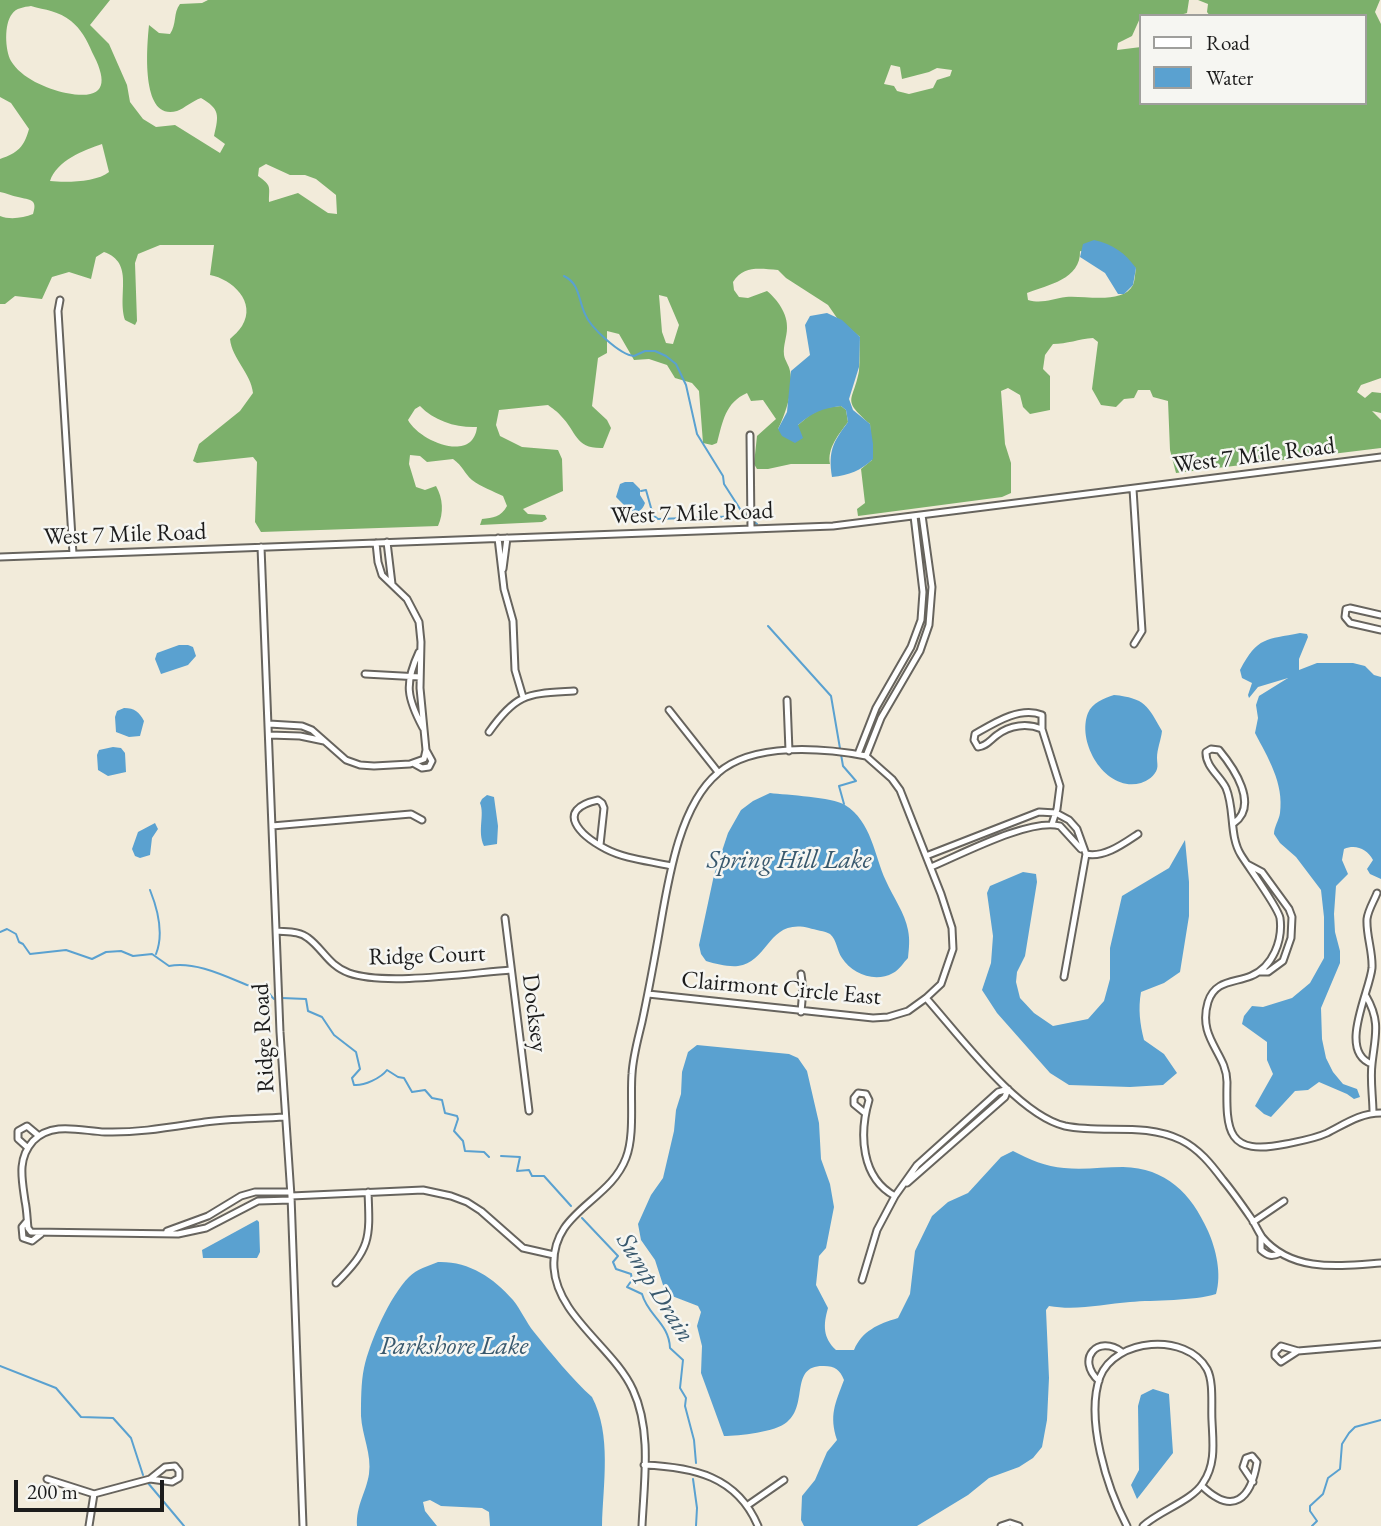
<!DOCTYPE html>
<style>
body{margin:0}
#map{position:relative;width:1381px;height:1526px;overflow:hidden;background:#f2ebda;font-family:"EB Garamond",serif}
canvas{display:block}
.legend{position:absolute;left:1139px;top:14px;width:228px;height:91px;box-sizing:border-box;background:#f6f6f2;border:2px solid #9f9f9c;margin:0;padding:9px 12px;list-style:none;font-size:21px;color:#1c1c1c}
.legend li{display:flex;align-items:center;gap:14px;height:35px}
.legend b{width:35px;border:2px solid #9f9f9c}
.scale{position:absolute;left:14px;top:1480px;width:150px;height:32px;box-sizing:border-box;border:4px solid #1c1c1c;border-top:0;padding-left:9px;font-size:21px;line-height:24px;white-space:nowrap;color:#1c1c1c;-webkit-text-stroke:5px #f6f6f2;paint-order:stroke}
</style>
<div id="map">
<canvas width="1381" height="1526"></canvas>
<ul class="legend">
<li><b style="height:9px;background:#fff"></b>Road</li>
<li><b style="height:19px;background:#5aa1d0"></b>Water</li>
</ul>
<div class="scale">200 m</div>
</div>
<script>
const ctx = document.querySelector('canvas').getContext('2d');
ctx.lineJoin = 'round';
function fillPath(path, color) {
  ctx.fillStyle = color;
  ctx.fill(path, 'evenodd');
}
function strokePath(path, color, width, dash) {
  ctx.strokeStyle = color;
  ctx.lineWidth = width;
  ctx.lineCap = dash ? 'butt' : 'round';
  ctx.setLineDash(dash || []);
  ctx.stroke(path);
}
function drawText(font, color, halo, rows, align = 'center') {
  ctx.font = font + ' "EB Garamond",serif';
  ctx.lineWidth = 5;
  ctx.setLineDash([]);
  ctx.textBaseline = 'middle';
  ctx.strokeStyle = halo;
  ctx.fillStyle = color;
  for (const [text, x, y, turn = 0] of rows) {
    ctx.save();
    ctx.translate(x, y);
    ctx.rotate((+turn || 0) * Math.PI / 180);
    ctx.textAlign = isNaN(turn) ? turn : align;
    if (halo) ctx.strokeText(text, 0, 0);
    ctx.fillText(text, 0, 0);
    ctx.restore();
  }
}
const forest = new Path2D(`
 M0 0H110L90 25 109 44 127 85 130 102 143 119 156 127 175 125 220 153 225 144 214 136C219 115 220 109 201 98 192 101 185 108 177 111 140 122 147 45 149 25L159 33 170 34C177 24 173 13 180 4L202 3 208 0H1189L1187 13C1180 16 1151 16 1141 16L1132 36 1118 43 1117 50 1141 47V103H1365V16H1210L1207 12 1208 4 1198 0H1380L1375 12 1381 24V378L1361 385 1357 392 1365 398 1372 392 1381 393V413L1372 411 1381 420V448L1176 473 1170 450 1168 401 1153 397 1150 390H1138L1134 398 1124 399 1116 407 1101 405 1092 389 1098 342 1093 338C1079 339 1067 344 1053 344L1045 355 1043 369 1050 376V410L1030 414 1023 407 1020 395 1008 388 1001 391 1005 444 1011 463V493L1002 497 858 516 857 509 865 503 861 469 872 460 870 424C841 398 853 403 859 371 860 360 859 348 860 337L837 318 828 305 786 278 778 270C760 269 744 265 733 282L734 290 739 297 748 298 767 291C777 299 788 314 787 328 787 337 783 345 784 355 785 361 789 365 790 371 794 389 786 413 778 429L798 425 810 415 823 408 841 406 846 410 848 422C839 434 827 448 830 464H791L768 469H757L754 464 757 436 776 419 763 400 751 401 747 393C725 403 723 421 717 443L712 445 703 443 699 391 692 383 675 378 667 365 649 359 634 360 619 334 607 331V353L598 358 592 406 607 420 611 428 603 448C575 449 577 432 561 416 558 412 552 408 548 405L499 410 496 425 500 436 522 447 558 450 562 459 563 491 523 509 528 514 545 515 547 519 542 522 480 525 482 519C493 518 501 517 507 506L503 496C493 491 481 487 472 480 464 473 463 466 453 459L427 462 420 456 410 455 409 464 416 487 425 490 436 486C443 498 444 513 438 526L261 532 255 522 257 462 253 457 197 463 193 461 199 444 240 411 253 393C251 373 232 359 230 339 234 335 239 331 242 326 257 302 232 279 210 275L214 245H160L138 254 135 263 137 321 135 325 125 320C117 294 135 263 104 252L96 257 91 279 69 272 52 277 42 299 15 296 5 304H0V216C10 220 23 218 33 214 38 199 30 200 18 197 12 196 6 193 0 192V159C18 153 24 147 29 129L11 103 0 97ZM31 6C45 10 59 11 71 21 81 29 87 40 92 52 108 82 107 101 66 93 47 89 21 78 11 61 5 50 4 24 12 14 16 8 24 7 31 6ZM891 65 900 67 902 79 929 72 937 68 952 70 950 76 937 80 933 88 909 94 897 91 894 86 884 84ZM102 144 109 172C97 182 66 183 50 181 56 161 84 150 102 144ZM266 164 290 175H305L316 179 336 195 337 214 328 213 298 193 269 202C269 186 272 186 258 176L259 168ZM1080 251 1136 268C1135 273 1135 280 1133 285 1123 305 1083 295 1066 297 1052 299 1042 304 1028 300L1027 293C1048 285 1081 279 1080 251ZM659 295 667 297 679 325 673 344 666 343 662 332ZM420 406C434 421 457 428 477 427 473 464 419 441 408 420L415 409Z`);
const water = new Path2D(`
 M1094 240C1113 244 1125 253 1136 268L1133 285 1124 294H1118L1105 273 1080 257 1083 244Z
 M827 313 842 320 860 337 859 367 849 399 853 410 870 424 873 444V459C860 471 850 475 832 477 828 451 833 442 848 422L846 410 841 406C822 408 812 413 798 425L803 438 795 443 782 436 778 429 787 412 791 371 810 355 805 325 810 316Z
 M625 482H633L640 489V495L645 503C642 511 639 512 631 512L616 497 620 484Z
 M1300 633 1307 634 1308 637 1299 659V670L1317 663H1353L1365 666 1374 675 1381 677V879L1370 874 1367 869 1373 860C1367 849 1356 844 1344 849L1342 860 1348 874 1336 886 1334 914 1335 932 1340 951V963L1321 1008 1322 1039 1326 1058 1333 1072 1343 1084 1357 1089 1360 1097 1354 1099 1347 1094 1319 1082 1308 1090 1295 1091 1271 1117 1264 1114 1255 1106 1273 1074 1267 1060V1042L1242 1024 1244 1016 1252 1006 1263 1007 1292 998 1310 983 1324 958V917L1321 890 1296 857 1280 843 1274 834C1274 827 1279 820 1280 813 1284 783 1268 758 1255 733L1258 718 1256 705 1259 696 1288 678 1258 687 1249 698 1248 695 1252 683 1242 678 1240 670C1258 636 1266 640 1300 633Z
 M179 645H188L193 647 196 656 188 665 161 674 155 659 157 653Z
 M1114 695C1145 698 1148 706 1162 731 1161 740 1157 749 1157 758 1157 762 1158 766 1157 769 1155 776 1147 781 1141 783 1106 793 1076 743 1088 713 1092 703 1104 698 1114 695Z
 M124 708C135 708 139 712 144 721L140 736 129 737 116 732 115 717 117 711Z
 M113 747 121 748 125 753 126 772 108 776 98 770 97 755 99 750Z
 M770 793C787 795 832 797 845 805 872 822 874 855 886 881 893 897 905 913 908 930 910 940 909 948 908 958 904 962 899 970 893 973 875 983 852 974 842 958 837 951 837 940 830 934 825 931 815 930 809 928 768 918 769 962 738 966 728 967 716 964 706 961L701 954 699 945 714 875 728 833 741 810 753 801Z
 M487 795 494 797 498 826 497 844 484 846C477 831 485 815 480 803L482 799Z
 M155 823 158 829 152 838 150 855 140 858 135 856 132 849 138 832Z
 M1185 840 1189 882V916L1180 972 1164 983 1141 992C1138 1009 1140 1024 1144 1040L1164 1054 1177 1073 1163 1085 1130 1087 1069 1085 1050 1073 997 1013 982 990 991 963 993 936 987 893 990 886 1023 872 1036 874 1037 882 1025 956 1017 972 1016 982 1020 998 1034 1013 1053 1026 1088 1019 1104 1001 1110 979V948L1122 896 1169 868Z
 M697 1045 789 1054 798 1058 807 1071 819 1123 821 1159 830 1184 834 1207 826 1248 819 1256 816 1285 828 1308C823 1325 823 1338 836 1350H854C862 1331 878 1324 898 1318L910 1294 915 1251 932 1216 948 1202 968 1193 1001 1157 1013 1151C1029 1159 1046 1167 1064 1168 1084 1170 1103 1167 1123 1167 1166 1168 1191 1193 1208 1231 1216 1249 1222 1274 1216 1294 1194 1301 1154 1300 1130 1302 1103 1304 1077 1311 1049 1306L1046 1310 1049 1378 1047 1420 1042 1447 1033 1458 1019 1467 989 1478 968 1495 917 1526H804L801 1520 802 1496 815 1480 827 1452 837 1440C829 1415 835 1404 844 1380 840 1370 835 1366 824 1366 789 1365 809 1404 787 1422 776 1432 739 1436 724 1436L701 1373 702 1346 697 1326 701 1312 698 1306 672 1296 663 1285 655 1260 641 1240 638 1224 651 1195 663 1178 674 1131 676 1110 681 1094 682 1072 688 1052Z
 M257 1220 259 1222 260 1252 257 1258H203L202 1250Z
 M438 1262C468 1261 493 1277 513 1300 521 1310 526 1322 534 1332 550 1352 573 1380 592 1397 612 1435 603 1484 602 1526H490L489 1512 482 1508 441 1506 430 1500 423 1502 425 1511 437 1526H357C356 1505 366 1493 369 1474 372 1455 362 1435 361 1416 361 1401 361 1382 364 1368 370 1341 390 1296 409 1277 417 1269 428 1266 438 1262Z
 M1153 1389 1169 1394 1173 1453 1137 1499 1131 1485 1139 1470 1138 1406 1141 1395Z`);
const stream = new Path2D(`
 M564 276C580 284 578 299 585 314 590 327 620 355 634 356L645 351H655L666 356 676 364 686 385 697 434 723 476 724 484 742 512 757 524
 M641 491 646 490 653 515 658 519 744 516
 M768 626 831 696 843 766 856 781 839 786 844 804
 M150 890C158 910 164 934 156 954
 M0 932 7 929 16 934 19 942 23 944 30 954 66 950 92 959 106 952 121 951 133 956 152 954 169 966C194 961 223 975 247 985 252 986 259 986 263 988 268 990 270 996 274 999
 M282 998 306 999 308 1011 322 1017 334 1035 356 1052 360 1069 352 1078 354 1085C364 1086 381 1078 387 1070L398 1077 404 1078 412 1092 425 1090 432 1098 442 1100 445 1113 457 1116 458 1119 454 1131 463 1141 465 1151 484 1152 489 1157
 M501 1156 520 1157 517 1171 529 1170 532 1176H544L571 1206
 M582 1218 618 1256 613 1262 616 1269 631 1274 632 1280 627 1287 642 1294C648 1316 669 1323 670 1348L683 1360 680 1388 686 1398 685 1406 694 1440 696 1463
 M0 1366 56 1388 81 1417 113 1418 131 1438 143 1475
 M693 1479 697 1508 696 1526
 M148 1483 184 1526
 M1312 1526 1317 1521 1310 1511V1506L1323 1494 1328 1478 1340 1469 1342 1444 1349 1433 1355 1427 1381 1420`);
const minor = new Path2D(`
 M60 300 58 311 73 554
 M750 435 751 529
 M1133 489 1142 631 1134 644
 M498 538 504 589 513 621 515 670 523 697
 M387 542 392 584
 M261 547 280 1032 291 1196 303 1526
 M0 557 833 526 1381 457
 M503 569 507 538
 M1381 615 1350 608 1346 609 1345 617 1350 623 1381 630
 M419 652C404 684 407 698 423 728
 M365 674 420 677
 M787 700 789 751
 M669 710 718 772
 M269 724 302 726 312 730 346 760 360 765 374 766 410 764 424 759 426 750 420 688 421 642 419 622 407 599 382 575 378 562 376 543
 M1042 729C1027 723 1010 725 997 735 990 740 987 746 978 747L974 740 975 734C994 723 1020 706 1042 715V729L1060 786 1057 809 1052 824
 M489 732C517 692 528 694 574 691
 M269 735 300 736 324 741
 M858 754 876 708 911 647 921 620 923 592 914 516
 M866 756 881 718 920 651 929 625 932 587 922 515
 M413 763 422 768 429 767 432 761 426 750
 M1234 823C1259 805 1234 768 1219 750L1211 749 1206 752C1205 766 1220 776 1226 788 1235 809 1229 836 1241 855 1249 868 1278 907 1280 918 1283 940 1273 967 1251 976 1234 983 1215 980 1208 1002 1197 1039 1227 1053 1227 1082 1226 1132 1227 1156 1286 1144 1300 1141 1314 1139 1327 1133 1345 1124 1360 1113 1381 1113
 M272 826 411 814 422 820
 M600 845 604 808 602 803 598 800C553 810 581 836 606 849 625 859 650 861 671 866
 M1086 854C1104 858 1123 844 1138 834
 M926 856 1039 812 1056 813 1069 820 1077 829 1086 854 1064 977
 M1247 864 1262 872 1289 909 1292 917 1291 938 1283 961 1268 972H1259
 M931 867C962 854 1030 818 1060 826L1081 849
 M505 918 529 1111
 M277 931C287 932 300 931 308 938 323 949 329 966 349 973 385 986 470 973 511 970
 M801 974 803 989 801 1012
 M648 994 873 1018 888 1017 908 1011 926 998 941 984 953 949 952 928 941 894 900 790 892 779 866 756
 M1366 996C1381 1022 1375 1036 1372 1064 1370 1080 1373 1097 1373 1113
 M926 998C959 1035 1018 1115 1065 1126 1104 1134 1143 1122 1181 1140 1199 1149 1211 1164 1223 1180 1233 1192 1242 1205 1251 1218 1255 1224 1258 1231 1262 1237 1292 1273 1340 1266 1381 1263
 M1372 1064C1337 1052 1370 991 1372 968 1373 952 1366 935 1367 919 1368 910 1374 901 1377 893
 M865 1113 854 1104V1098L858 1093 866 1094 869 1100C859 1134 861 1178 895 1196
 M285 1117C259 1119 231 1118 205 1122 171 1127 139 1133 105 1132 81 1131 52 1121 33 1141 17 1159 22 1179 25 1201 27 1210 27 1219 28 1228L31 1232 178 1234 206 1228 258 1201 291 1200
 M28 1148 18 1139V1131L27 1126 39 1136
 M907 1183 1005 1097 1008 1089
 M291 1196 423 1190 451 1196 467 1202 481 1211 523 1248 554 1255
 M27 1221 22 1227 23 1238 32 1241 41 1234
 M1253 1222 1284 1201
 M167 1231 208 1216 241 1196 255 1192H290
 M1261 1236V1250C1268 1256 1272 1257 1281 1253
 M862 1280 877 1230 895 1196 917 1165 998 1092 1008 1089
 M336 1283C371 1248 370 1239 368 1192
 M1298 1351 1281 1362 1275 1356V1352L1281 1346 1298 1351 1381 1344
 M1099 1381C1075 1359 1098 1334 1122 1352
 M644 1465C693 1467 737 1476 758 1526
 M47 1479 94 1494
 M1202 1486C1233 1516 1251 1499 1257 1462L1252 1456 1246 1458 1243 1467 1253 1482
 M748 1505 784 1480
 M89 1526 94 1494 150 1479 165 1467 175 1466 179 1471V1478L172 1482 150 1479
 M642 1526C644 1482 652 1431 633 1390 614 1348 557 1316 554 1268 550 1211 609 1203 626 1158 635 1135 630 1099 632 1074 633 1056 638 1039 642 1022 648 994 653 967 658 939 667 889 677 807 718 773 753 742 823 748 866 756
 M1001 1526 1010 1523 1019 1526
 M1127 1526C1107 1488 1085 1419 1100 1377 1115 1338 1186 1332 1207 1369 1214 1382 1211 1406 1212 1421 1213 1443 1216 1464 1203 1483 1192 1501 1159 1511 1143 1526`);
const streetNames = [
 ["West 7 Mile Road",1254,456,-7],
 ["West 7 Mile Road",692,514,-2],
 ["West 7 Mile Road",125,535,-2],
 ["Ridge Court",427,956,-2],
 ["Clairmont Circle East",781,989,5],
 ["Docksey",534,1013,83],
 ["Ridge Road",264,1038,-93]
];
const waterNames = [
 ["Spring Hill Lake",789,861],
 ["Sump Drain",655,1288,58],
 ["Parkshore Lake",454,1347]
];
fillPath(forest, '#7cb06b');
fillPath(water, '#5aa1d0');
strokePath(stream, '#5aa1d0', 2);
strokePath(minor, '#67645e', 9);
strokePath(minor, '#fff', 5);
drawText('24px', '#1c1c1c', '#f6f6f2', streetNames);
drawText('italic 26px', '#38586d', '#f6f6f2', waterNames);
</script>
